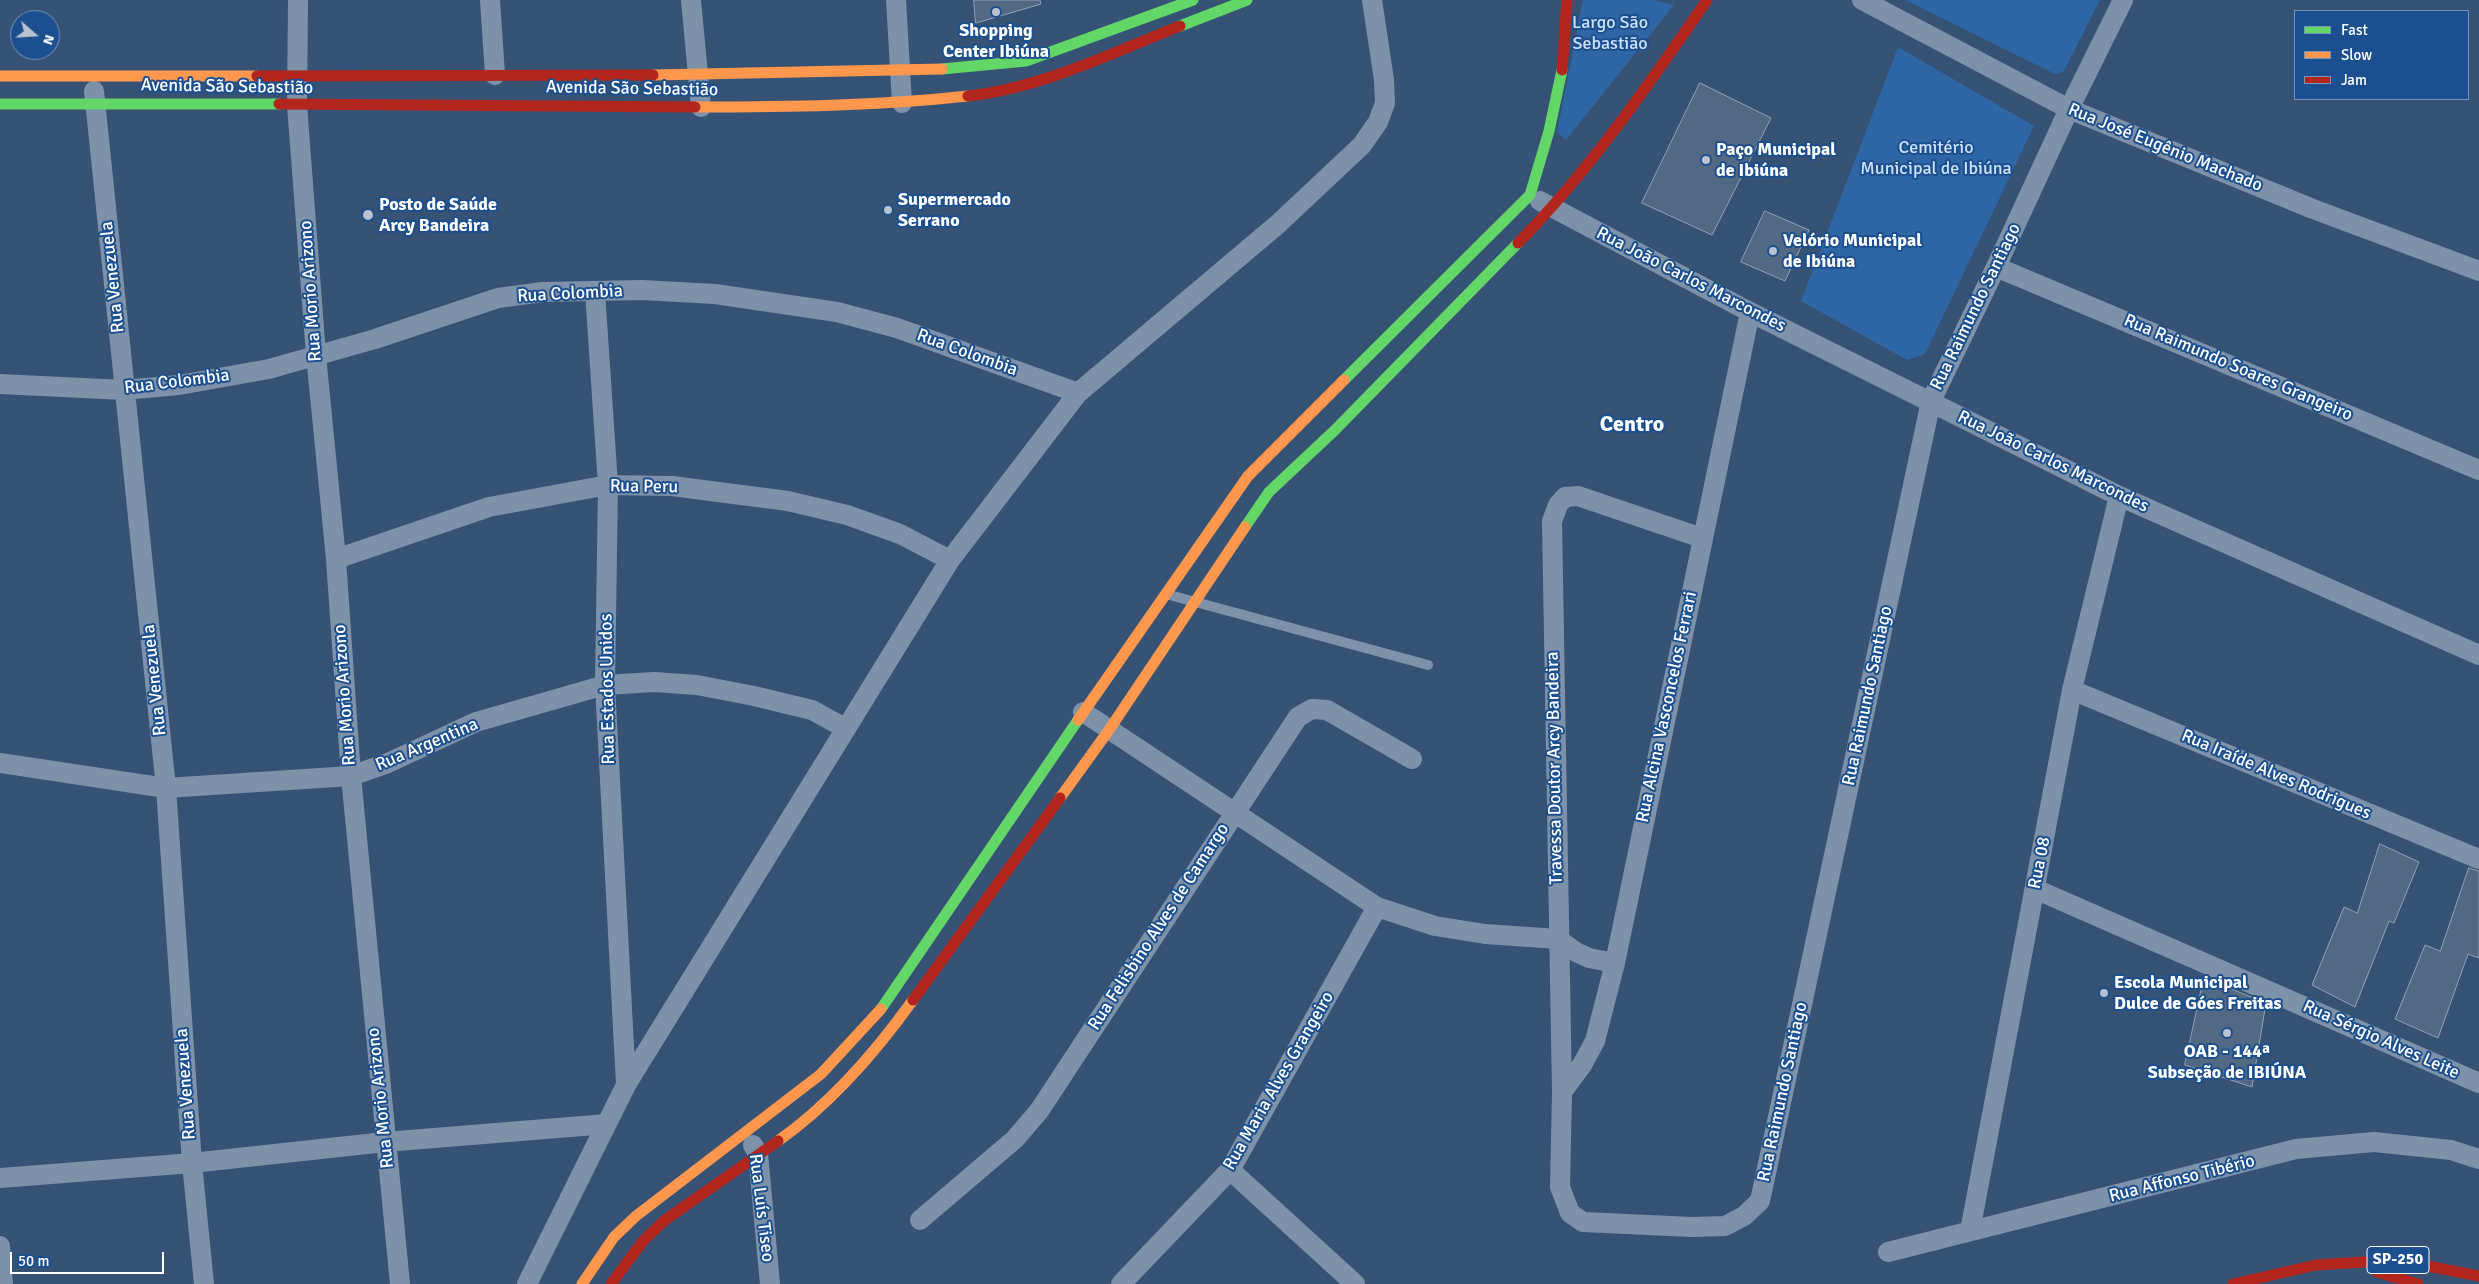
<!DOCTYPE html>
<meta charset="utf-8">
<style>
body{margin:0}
#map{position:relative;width:2479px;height:1284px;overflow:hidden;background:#365274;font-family:Signika,sans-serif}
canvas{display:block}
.legend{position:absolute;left:2294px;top:10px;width:175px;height:90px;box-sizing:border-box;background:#1b4f8f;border:1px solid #7695bc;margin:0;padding:6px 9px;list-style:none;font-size:15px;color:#fff}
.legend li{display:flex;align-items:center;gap:10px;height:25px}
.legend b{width:25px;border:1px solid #7695bc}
.north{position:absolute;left:10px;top:10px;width:50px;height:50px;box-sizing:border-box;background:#1b4f8f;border:1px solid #7695bc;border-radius:50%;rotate:109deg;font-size:14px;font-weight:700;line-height:20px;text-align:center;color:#fff}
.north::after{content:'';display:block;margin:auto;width:18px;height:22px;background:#b9c2ce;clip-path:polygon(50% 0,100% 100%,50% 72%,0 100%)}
.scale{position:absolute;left:10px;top:1252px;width:154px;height:22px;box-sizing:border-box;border:2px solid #fff;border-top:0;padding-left:6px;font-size:15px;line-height:18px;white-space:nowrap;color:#fff;-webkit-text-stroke:4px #1b4f8f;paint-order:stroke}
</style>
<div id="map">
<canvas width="2479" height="1284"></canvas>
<ul class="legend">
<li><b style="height:6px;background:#63d668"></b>Fast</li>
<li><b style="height:6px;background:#ff974d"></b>Slow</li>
<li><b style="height:6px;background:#b3261e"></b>Jam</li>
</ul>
<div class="north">N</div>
<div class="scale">50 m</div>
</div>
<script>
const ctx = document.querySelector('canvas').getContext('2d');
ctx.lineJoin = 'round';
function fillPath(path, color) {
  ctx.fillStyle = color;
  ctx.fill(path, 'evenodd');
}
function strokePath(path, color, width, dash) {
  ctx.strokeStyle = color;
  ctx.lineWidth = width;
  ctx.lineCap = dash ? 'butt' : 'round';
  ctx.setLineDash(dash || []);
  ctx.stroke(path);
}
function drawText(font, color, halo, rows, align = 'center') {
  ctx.font = font + ' Signika,sans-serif';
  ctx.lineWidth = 4;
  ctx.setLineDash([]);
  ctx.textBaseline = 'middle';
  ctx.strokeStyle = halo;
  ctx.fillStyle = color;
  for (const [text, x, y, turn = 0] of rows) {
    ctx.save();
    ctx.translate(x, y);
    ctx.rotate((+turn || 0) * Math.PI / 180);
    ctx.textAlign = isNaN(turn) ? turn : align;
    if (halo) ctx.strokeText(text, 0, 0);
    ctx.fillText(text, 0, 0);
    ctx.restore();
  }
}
const green = new Path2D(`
 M1583 0H1653L1674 5 1566 140 1557 132Z
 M1905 0H2100L2064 71 2055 74Z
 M1898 47 2034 126 1925 354 1907 360 1801 301Z`);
const building = new Path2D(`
 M974 0H1040L1041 4 976 23Z
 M1700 83 1771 118 1712 235 1642 203Z
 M1765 211 1809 230 1785 281 1741 262Z
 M2380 844 2419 862 2394 923 2389 921 2355 1007 2312 985 2344 907 2357 913Z
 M2469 868 2479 871V958L2468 954 2438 1038 2395 1019 2425 945 2440 951Z
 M2204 978 2266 1003 2252 1087 2185 1065Z`);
const lane = new Path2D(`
 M1166 594 1428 665`);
const street = new Path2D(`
 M298 0 297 105 316 355 336 559 351 776 400 1284
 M490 0 495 75
 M691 0 701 107
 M896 0 902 103
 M1862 0 2069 109 2313 209 2479 271
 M94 91 166 788 192 1163 204 1284
 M1540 201 1750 312 2119 496 2479 655
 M1996 267 2479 470
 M595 292 608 485 605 685 626 1085
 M0 384 124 390 179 385 269 369 375 339 498 298 543 292 642 290 715 294 837 312 897 328 1078 393
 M1702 538 1578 496 1565 497 1558 505 1552 521 1562 1092 1560 1187 1570 1213 1583 1222 1692 1227 1725 1226 1744 1216 1760 1201 1931 401 1996 267 2069 109 2123 0
 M336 559 489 507 608 485 672 486 788 501 847 515 900 534 950 560
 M2072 690 2479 859
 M1083 712 1377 907 1435 926 1485 934 1558 939 1576 952 1589 958 1615 963
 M0 763 166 788 351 776 388 763 476 722 605 685 654 682 697 685 754 696 812 710 845 728
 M2035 889 2479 1083
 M1562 1092 1582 1065 1595 1041 1615 963 1750 312
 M753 1145 758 1154 770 1284
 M1230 1170 1355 1284
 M0 1178 192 1163 385 1142 607 1124
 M920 1220 1015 1139 1039 1111 1298 717 1312 709 1327 710 1412 759
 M1970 1231 2072 690 2119 496
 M0 1246 3 1284
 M1888 1252 2296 1149 2374 1142 2451 1150 2479 1159
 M527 1284 626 1085 950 560 1078 393 1278 224 1362 145 1378 122 1385 103 1384 80 1372 0
 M1121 1284 1230 1170 1377 907`);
const fast = new Path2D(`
 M1180 26 1247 0
 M942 69 1026 61 1193 0
 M0 104H279
 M1344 380 1530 195 1549 131 1562 70
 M1245 527 1269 492 1335 430 1518 243
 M881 1009 1078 720`);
const slow = new Path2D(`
 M653 75 942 69
 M0 76H257
 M695 107C787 107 877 106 968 96
 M1078 720 1248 476 1344 380
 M1060 798 1109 730 1245 527
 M778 1141C832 1103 875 1053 913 1000
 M582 1284 614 1237 636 1216 821 1074 881 1009`);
const jam = new Path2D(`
 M1562 70 1567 0
 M257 76 653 75
 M968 96C1042 88 1111 53 1180 26
 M279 104 695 107
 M1518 243C1590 170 1649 84 1707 0
 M913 1000 1060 798
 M2377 1272 2418 1284
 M611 1284 643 1241 665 1220 778 1141
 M2233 1284 2316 1265 2397 1260 2479 1276`);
const markers = [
 [996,12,5,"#b9c2ce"],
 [1706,160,5,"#b9c2ce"],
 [888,210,5,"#b9c2ce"],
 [368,215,6,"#b9c2ce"],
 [1773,251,5,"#b9c2ce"],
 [2104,993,5,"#b9c2ce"],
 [2227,1033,5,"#b9c2ce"]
];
const shields = [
 [2398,1260,62]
];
const shieldNames = [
 ["SP-250",2398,1260]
];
const parkNames = [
 ["Largo São",1610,23],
 ["Sebastião",1610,44],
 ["Cemitério",1936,148],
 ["Municipal de Ibiúna",1936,169]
];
const poiNames = [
 ["Shopping",996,31,"center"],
 ["Center Ibiúna",996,52,"center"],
 ["Paço Municipal",1716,150],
 ["de Ibiúna",1716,171],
 ["Supermercado",898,200],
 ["Serrano",898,221],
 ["Posto de Saúde",379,205],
 ["Arcy Bandeira",379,226],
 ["Velório Municipal",1783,241],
 ["de Ibiúna",1783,262],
 ["Escola Municipal",2114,983],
 ["Dulce de Góes Freitas",2114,1004],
 ["OAB - 144ª",2227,1052,"center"],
 ["Subseção de IBIÚNA",2227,1073,"center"]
];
const streetNames = [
 ["Avenida São Sebastião",227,87,1],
 ["Avenida São Sebastião",632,89,1],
 ["Rua José Eugênio Machado",2165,148,22],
 ["Rua Venezuela",113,277,-96],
 ["Rua João Carlos Marcondes",1691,280,27],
 ["Rua Morio Arizono",311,291,-94],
 ["Rua Colombia",570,294,-3],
 ["Rua Raimundo Santiago",1976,307,-64],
 ["Rua Colombia",967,353,20],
 ["Rua Raimundo Soares Grangeiro",2238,368,23],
 ["Rua Colombia",177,382,-7],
 ["Rua João Carlos Marcondes",2053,462,26],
 ["Rua Peru",644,487,1],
 ["Rua Venezuela",155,680,-96],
 ["Rua Estados Unidos",608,689,-91],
 ["Rua Morio Arizono",345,695,-94],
 ["Rua Raimundo Santiago",1868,696,-78],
 ["Rua Alcina Vasconcelos Ferrari",1667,707,-78],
 ["Rua Argentina",427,745,-23],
 ["Travessa Doutor Arcy Bandeira",1555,768,-91],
 ["Rua Iraíde Alves Rodrigues",2276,775,23],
 ["Rua 08",2040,863,-79],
 ["Rua Felisbino Alves de Camargo",1159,927,-57],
 ["Rua Sérgio Alves Leite",2381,1040,24],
 ["Rua Maria Alves Grangeiro",1279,1081,-60],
 ["Rua Venezuela",186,1084,-94],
 ["Rua Raimundo Santiago",1783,1092,-78],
 ["Rua Morio Arizono",381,1098,-96],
 ["Rua Affonso Tibério",2182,1179,-14],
 ["Rua Luís Tiseo",761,1208,83]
];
const districtNames = [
 ["Centro",1632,425]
];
fillPath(green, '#2f66a5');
fillPath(building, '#526984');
strokePath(building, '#92a2b6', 1);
strokePath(lane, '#7d92a8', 10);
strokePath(street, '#7d92a8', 20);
strokePath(fast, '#63d668', 11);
strokePath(slow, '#ff974d', 11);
strokePath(jam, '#b3261e', 11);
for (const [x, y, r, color] of markers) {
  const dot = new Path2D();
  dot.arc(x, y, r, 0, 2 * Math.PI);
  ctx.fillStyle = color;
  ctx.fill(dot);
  strokePath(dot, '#1b4f8f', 2);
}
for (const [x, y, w] of shields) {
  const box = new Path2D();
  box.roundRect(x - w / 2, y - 13.5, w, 27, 4);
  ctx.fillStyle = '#1b4f8f';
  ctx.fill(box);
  strokePath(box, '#fff', 1);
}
drawText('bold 16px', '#fff', null, shieldNames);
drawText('18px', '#cfe3fa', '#1b4f8f', parkNames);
drawText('bold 18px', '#fff', '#1b4f8f', poiNames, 'left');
drawText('18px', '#fff', '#1b4f8f', streetNames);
drawText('bold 22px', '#fff', '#1b4f8f', districtNames);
</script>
